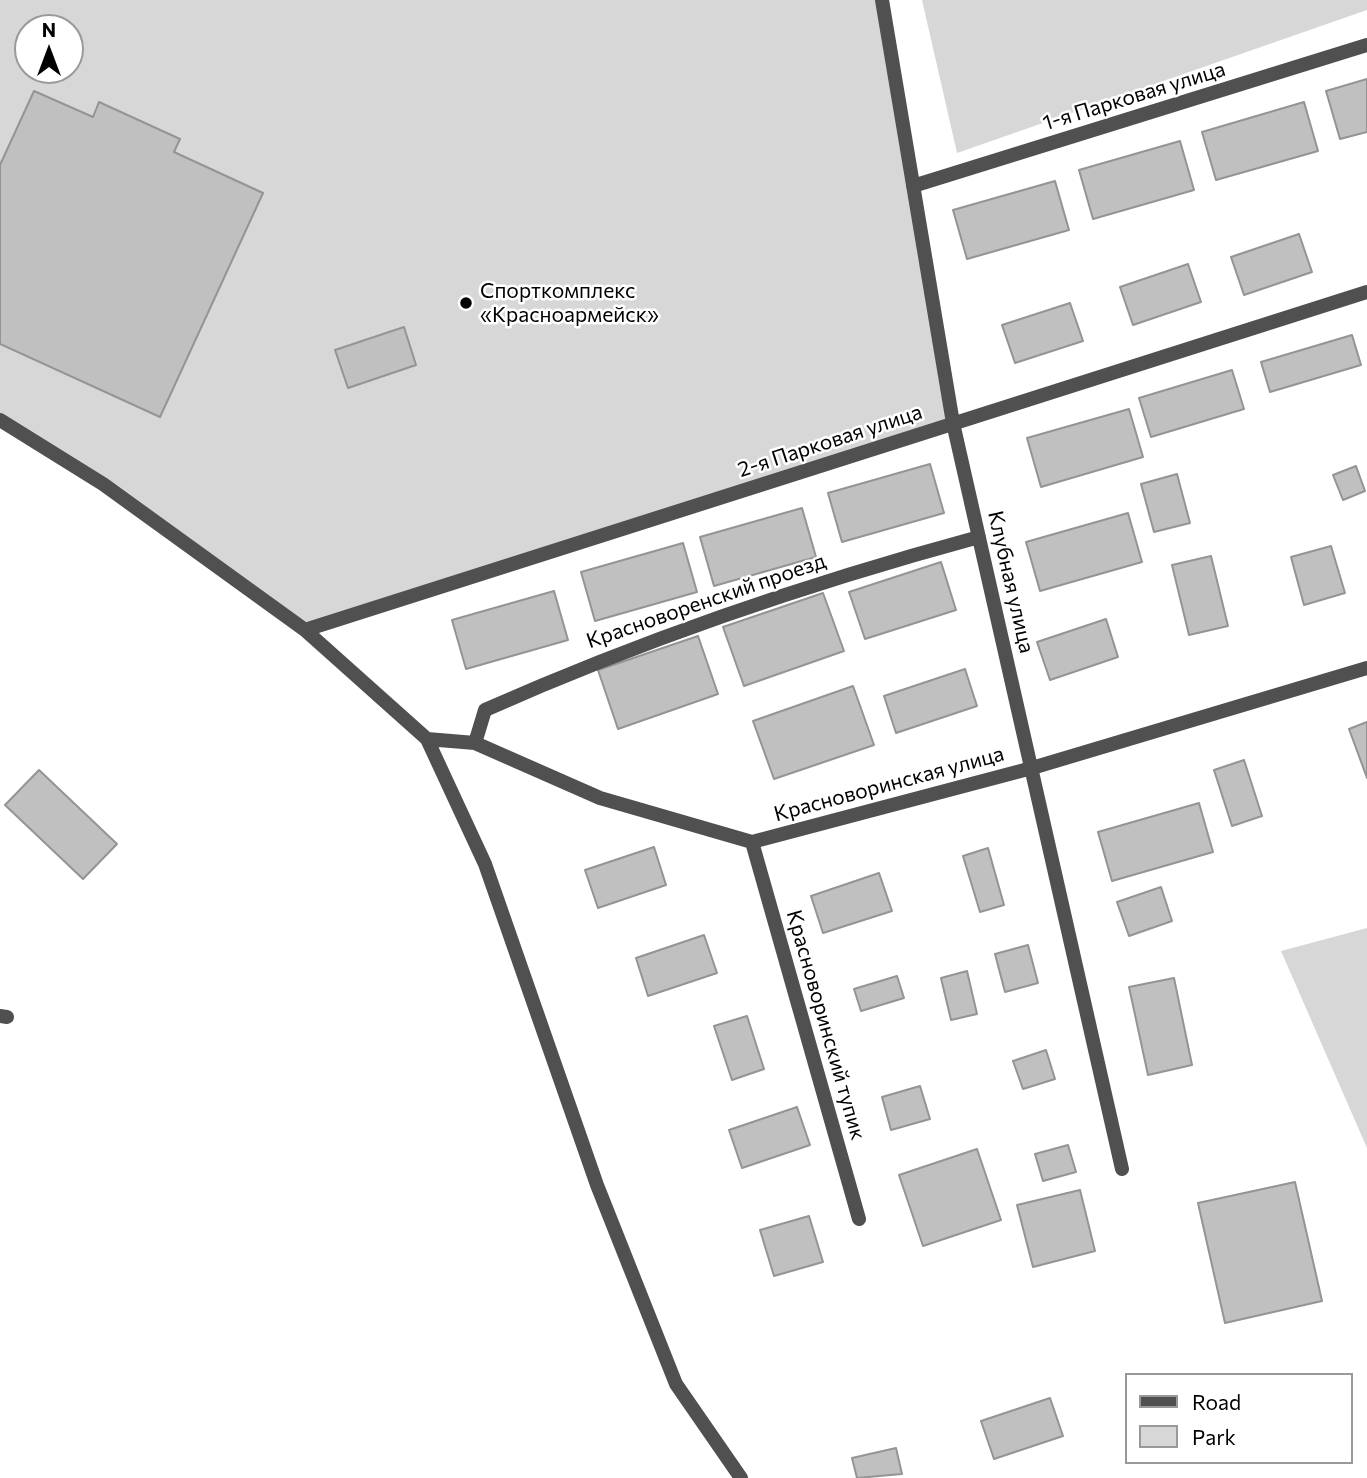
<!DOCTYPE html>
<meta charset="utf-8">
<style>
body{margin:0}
#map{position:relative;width:1367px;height:1478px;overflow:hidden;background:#fff;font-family:Commissioner,sans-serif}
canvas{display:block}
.legend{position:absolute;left:1125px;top:1373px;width:228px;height:91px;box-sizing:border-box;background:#fff;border:2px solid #999;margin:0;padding:9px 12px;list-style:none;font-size:21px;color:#000}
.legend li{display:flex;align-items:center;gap:14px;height:35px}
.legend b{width:35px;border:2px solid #999}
.north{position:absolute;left:14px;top:14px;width:70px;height:70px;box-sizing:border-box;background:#fff;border:2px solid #999;border-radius:50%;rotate:0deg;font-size:19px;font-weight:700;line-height:28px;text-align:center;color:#000}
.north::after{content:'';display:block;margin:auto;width:24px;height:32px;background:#000;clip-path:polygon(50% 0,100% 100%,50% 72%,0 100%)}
</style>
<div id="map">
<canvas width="1367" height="1478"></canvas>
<ul class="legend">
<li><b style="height:9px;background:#505050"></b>Road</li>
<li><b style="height:19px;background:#d7d7d7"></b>Park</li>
</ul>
<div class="north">N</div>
</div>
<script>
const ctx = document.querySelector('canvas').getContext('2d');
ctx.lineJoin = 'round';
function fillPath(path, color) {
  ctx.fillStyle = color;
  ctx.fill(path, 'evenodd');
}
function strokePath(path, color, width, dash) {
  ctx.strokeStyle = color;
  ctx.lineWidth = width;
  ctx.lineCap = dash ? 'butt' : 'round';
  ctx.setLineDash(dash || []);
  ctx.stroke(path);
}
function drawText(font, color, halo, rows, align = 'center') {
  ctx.font = font + ' Commissioner,sans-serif';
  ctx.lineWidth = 5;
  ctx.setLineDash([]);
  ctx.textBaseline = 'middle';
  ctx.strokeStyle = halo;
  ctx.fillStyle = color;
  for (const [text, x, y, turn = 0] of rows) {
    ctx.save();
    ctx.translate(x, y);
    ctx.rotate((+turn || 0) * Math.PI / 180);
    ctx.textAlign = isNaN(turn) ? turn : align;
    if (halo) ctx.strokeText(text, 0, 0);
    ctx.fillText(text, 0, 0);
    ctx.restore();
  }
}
const green = new Path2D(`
 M0 0H882L953 423 305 630 0 420ZM28 28H70V70H28Z
 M922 0H1367V10L957 153Z
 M1367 928V1148L1281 951Z`);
const building = new Path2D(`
 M1367 79V132L1340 139 1326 91Z
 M34 91 93 117 99 102 180 139 174 152 263 193 160 417 0 344V165Z
 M1304 102 1318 151 1216 180 1202 132Z
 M1180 141 1194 190 1093 219 1079 170Z
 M1055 181 1069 230 967 259 953 210Z
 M1299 234 1312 272 1244 295 1231 257Z
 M1188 264 1201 302 1133 325 1120 287Z
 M1070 303 1083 341 1015 363 1002 325Z
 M404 327 416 365 348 388 335 350Z
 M1352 335 1361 365 1270 392 1261 362Z
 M1232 370 1244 409 1151 437 1139 398Z
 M1129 409 1143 457 1041 487 1027 438Z
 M930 464 944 513 842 542 828 493Z
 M1356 466 1365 491 1343 500 1333 475Z
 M1177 474 1190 523 1154 532 1141 484Z
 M802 508 816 557 714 586 700 537Z
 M1128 513 1142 562 1040 591 1026 542Z
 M683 543 697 592 595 621 581 572Z
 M1331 546 1345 593 1304 605 1291 557Z
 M1211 556 1228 626 1189 635 1172 565Z
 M941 562 956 610 865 639 849 592Z
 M554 591 568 640 466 669 452 620Z
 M823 593 844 651 744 686 723 627Z
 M1106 619 1118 657 1050 680 1037 642Z
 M698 636 718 694 618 729 598 670Z
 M965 669 977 706 896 733 884 696Z
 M853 686 874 745 774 779 753 721Z
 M1367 722V778L1349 729Z
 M1244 760 1262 816 1232 826 1214 770Z
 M39 770 117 844 83 879 5 805Z
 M1199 803 1213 852 1112 881 1098 832Z
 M654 847 666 885 598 908 585 870Z
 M988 848 1004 905 980 912 963 856Z
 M879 873 892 911 823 933 811 896Z
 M1161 887 1172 921 1129 936 1117 902Z
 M704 935 717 973 648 996 636 958Z
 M1028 945 1038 983 1005 992 995 954Z
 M967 971 977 1014 951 1020 941 978Z
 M897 976 904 998 861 1011 854 989Z
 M1174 978 1192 1065 1148 1075 1129 987Z
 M747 1016 764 1069 732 1080 714 1026Z
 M1046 1050 1055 1079 1023 1089 1013 1061Z
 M920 1086 930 1119 891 1130 882 1097Z
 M797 1107 810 1145 742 1168 729 1130Z
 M1068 1145 1076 1172 1043 1181 1035 1154Z
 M977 1149 1001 1220 923 1246 899 1175Z
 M1295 1182 1322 1301 1225 1323 1198 1203Z
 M1080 1190 1095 1251 1033 1267 1017 1205Z
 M809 1216 823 1262 774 1276 760 1230Z
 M1050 1398 1063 1436 994 1459 981 1421Z
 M896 1448 902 1474 857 1478 852 1458Z`);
const service = new Path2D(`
 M0 1016 7 1017`);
const minor = new Path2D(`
 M882 0 953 423 1122 1169
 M913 186 1367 45
 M0 420 103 484 305 630 427 739 485 864 597 1185 676 1384 741 1478
 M305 630 1367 292
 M427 739 475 743 600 798 752 842 1032 768 1367 668
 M475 743 485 710C645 639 809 583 979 537
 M752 842 859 1219`);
const markers = [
 [466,303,7,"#000"]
];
const streetNames = [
 ["1-я Парковая улица",1134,96,-17],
 ["2-я Парковая улица",830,441,-18],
 ["Клубная улица",1011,582,77],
 ["Красноворенский проезд",706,601,-19],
 ["Красноворинская улица",889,784,-15],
 ["Красноворинский тупик",826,1025,74]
];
const poiNames = [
 ["Спорткомплекс",480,291],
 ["«Красноармейск»",480,315]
];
fillPath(green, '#d7d7d7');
fillPath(building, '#c0c0c0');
strokePath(building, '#949494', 2);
strokePath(service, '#505050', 14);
strokePath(minor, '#505050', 14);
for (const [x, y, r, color] of markers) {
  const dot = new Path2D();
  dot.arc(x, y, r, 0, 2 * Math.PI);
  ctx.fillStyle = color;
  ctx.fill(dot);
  strokePath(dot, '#fff', 2.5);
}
drawText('21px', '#000', '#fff', streetNames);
drawText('21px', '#000', '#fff', poiNames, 'left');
</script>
